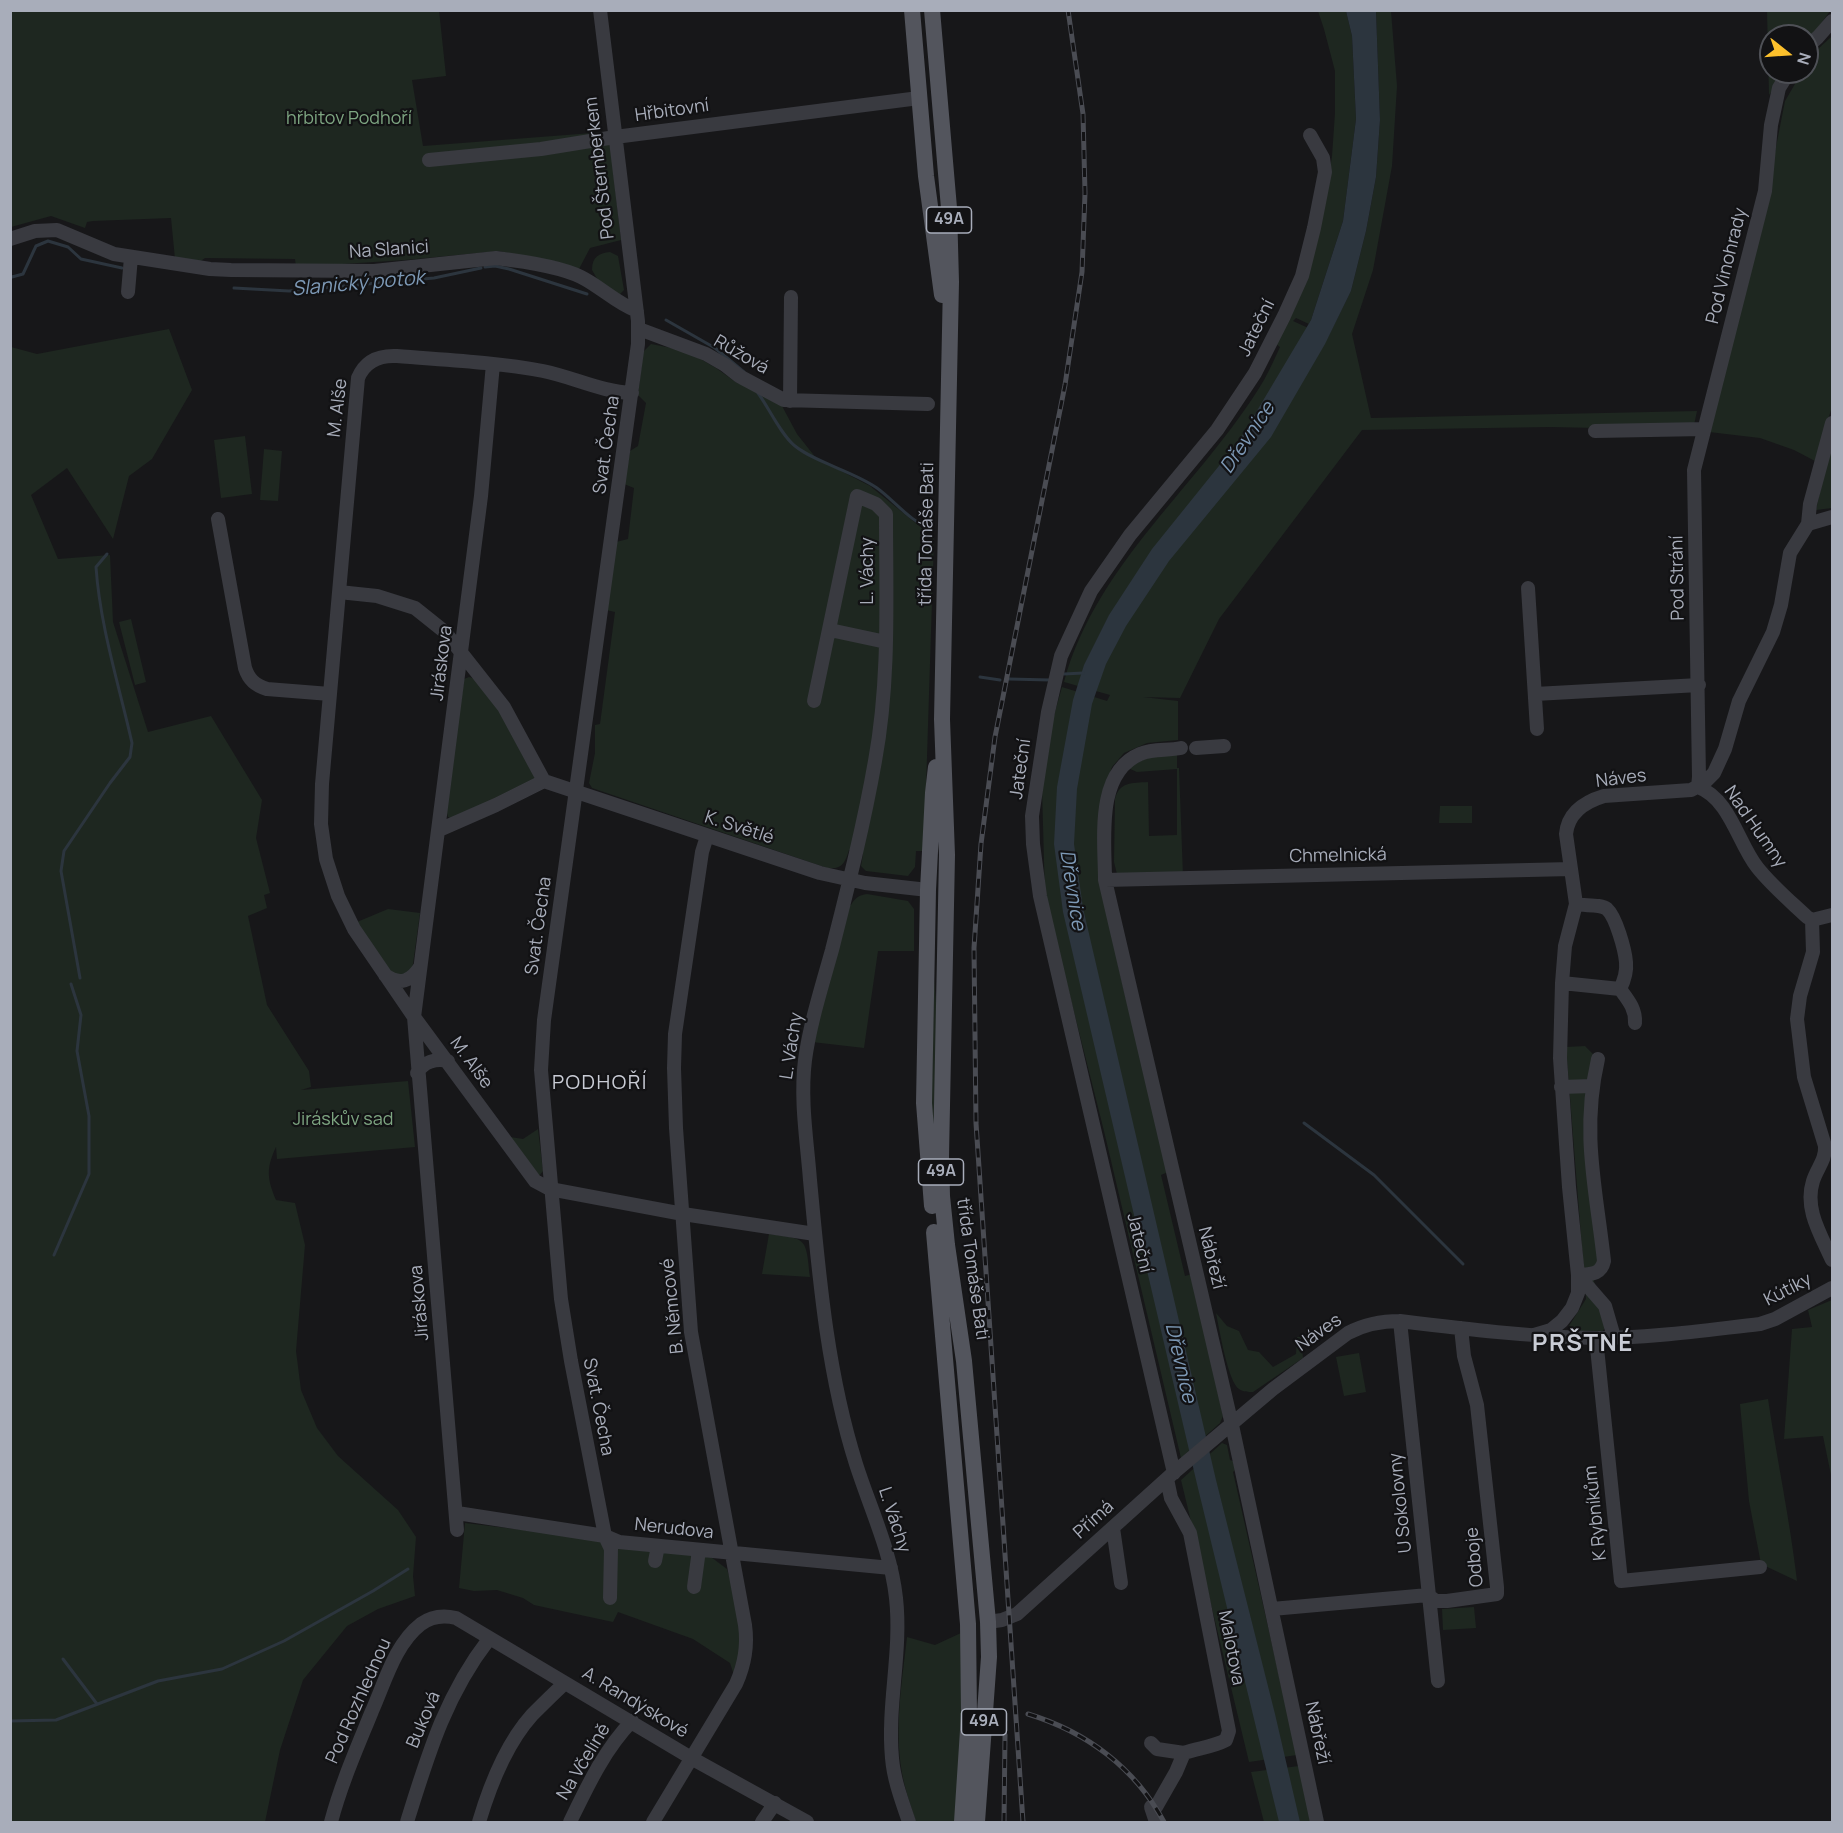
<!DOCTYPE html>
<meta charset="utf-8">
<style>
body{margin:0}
#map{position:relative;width:1843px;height:1833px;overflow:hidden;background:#171719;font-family:Manrope,sans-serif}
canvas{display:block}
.frame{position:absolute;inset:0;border:12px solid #a8adba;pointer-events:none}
.north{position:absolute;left:1759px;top:24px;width:60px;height:60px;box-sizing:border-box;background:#121214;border:2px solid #4e5056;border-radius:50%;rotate:107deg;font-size:16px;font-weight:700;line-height:24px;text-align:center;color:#a8adba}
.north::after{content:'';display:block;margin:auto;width:21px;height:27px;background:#fcc02c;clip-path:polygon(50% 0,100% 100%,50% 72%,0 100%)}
</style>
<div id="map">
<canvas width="1843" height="1833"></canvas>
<div class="frame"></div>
<div class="north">N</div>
</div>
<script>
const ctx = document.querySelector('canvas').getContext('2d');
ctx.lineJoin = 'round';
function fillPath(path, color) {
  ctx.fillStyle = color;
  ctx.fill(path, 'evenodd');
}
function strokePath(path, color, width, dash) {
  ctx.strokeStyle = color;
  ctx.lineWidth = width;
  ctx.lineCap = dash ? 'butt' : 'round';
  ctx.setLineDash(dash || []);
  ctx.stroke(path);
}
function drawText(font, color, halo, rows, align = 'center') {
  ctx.font = font + ' Manrope,sans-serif';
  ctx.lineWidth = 4.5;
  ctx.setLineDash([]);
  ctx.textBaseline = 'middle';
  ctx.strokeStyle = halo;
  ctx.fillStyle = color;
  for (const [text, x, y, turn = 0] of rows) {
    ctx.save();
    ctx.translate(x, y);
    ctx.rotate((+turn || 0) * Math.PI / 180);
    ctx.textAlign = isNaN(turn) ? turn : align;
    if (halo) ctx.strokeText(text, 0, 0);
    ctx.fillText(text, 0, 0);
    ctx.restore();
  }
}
const green = new Path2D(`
 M439 10 446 76 412 80 423 146 605 132 611 150 621 240 590 248 579 269 499 251 405 260 296 267 295 259 205 258 198 263 175 259 171 218 93 221 87 222 85 228 51 216 11 227V11Z
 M1318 11H1346L1352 36 1356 119 1343 221 1311 320 1309 324 1296 318 1293 321 1328 337 1351 291 1366 231 1376 177 1380 120 1376 11H1391L1397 86 1392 166 1373 270 1352 334 1371 418 1697 411 1693 430 1550 427 1362 430 1219 619 1180 698 1143 697 1178 701V740L1147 743 1124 753 1112 767 1103 793V887L1119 969 1168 1172 1161 1175 1185 1276 1192 1274 1223 1416 1220 1423 1181 1458 1104 1131 1045 897 1042 789 1053 719 1062 687 1107 701 1110 695 1064 682C1097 561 1202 484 1264 380 1270 369 1275 358 1280 347L1276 344 1326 196 1332 156 1335 113V71L1324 29Z
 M1767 11H1830L1807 43V36H1771V72H1786L1769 95Z
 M1832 36V407L1815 461 1794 450 1760 438 1709 432 1765 203 1785 101 1802 72H1807C1807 56 1822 46 1832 36Z
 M610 252 618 256 624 290 619 295 599 282 592 270C592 257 599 253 610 252Z
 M169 329 192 390 152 459 129 476 113 539 67 468 31 495 58 559 110 555 113 622 148 732 211 716 262 800 256 838 270 893 264 895 267 908 248 916 267 1005 309 1071 311 1087 301 1090 408 1081 415 1147 277 1159 276 1147C266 1168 267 1179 276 1200L295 1203 305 1245 296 1351 301 1390 317 1428 338 1456 398 1510 416 1537 413 1576 415 1596 378 1609 347 1626 303 1680 280 1750 265 1822H11V347L37 354Z
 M651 344 687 351 716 368 737 383 748 386 782 406 797 434 816 458 870 486 934 538 924 851H916L915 867 908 876 866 871 861 866 863 854 849 850C845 863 842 870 827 868L592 788 589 783 595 753V725L600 724 615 612 606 610 616 542 628 539 634 488 624 484 630 451 638 446 646 403 638 395 643 352Z
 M245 436 252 494 221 498 214 440Z
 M1832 439V508L1816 510 1830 446Z
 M264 449 282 451 278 501 260 500Z
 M131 619 146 682 135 685 119 622Z
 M469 677C491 681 525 755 537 777L531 783 453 819 448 817 446 809 464 679Z
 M1177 753V768H1179L1183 876 1117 874 1114 862 1115 799C1119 782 1132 783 1148 782L1149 836 1177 835V769L1137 772 1128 768C1144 758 1157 754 1177 753Z
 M1440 806H1472V823H1439Z
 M867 894 908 901 914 909V951H878L864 1048 812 1042 848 905H851C855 898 859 895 867 894Z
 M388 909 420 913 413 964 411 971C405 974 399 976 393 973 380 966 365 935 357 922Z
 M934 978 938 1026 935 1149 931 1128Z
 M1585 1046 1598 1059 1592 1086 1604 1259 1591 1268 1605 1328 1601 1333 1577 1332 1569 1326 1586 1299 1566 1047Z
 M538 1129 543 1171 539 1176 510 1137 523 1139Z
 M769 1234C807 1239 806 1237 810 1277L762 1274Z
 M1832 1300V1480L1823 1436 1784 1439 1792 1329 1812 1327 1808 1310Z
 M1216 1313 1227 1326 1239 1331 1248 1350 1259 1352 1273 1367 1296 1354 1297 1337H1301L1303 1358 1253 1392C1249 1392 1243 1392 1239 1389 1228 1382 1219 1328 1216 1313Z
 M1359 1353 1366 1392 1344 1396 1336 1357Z
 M1768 1399C1777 1460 1790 1520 1797 1581L1761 1564 1749 1501 1740 1404Z
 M1222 1443 1227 1445 1230 1460 1233 1461 1235 1470 1233 1472 1297 1755 1249 1762 1181 1480Z
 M465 1523 541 1532 711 1557 727 1569 738 1605 742 1641 734 1675 730 1663 693 1639 618 1612 613 1622 534 1605 523 1598 497 1590 474 1591 459 1588Z
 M1474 1607 1476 1628 1443 1630 1442 1609Z
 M961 1633V1755L956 1822H916C911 1806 905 1790 902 1773 894 1728 902 1682 907 1637L935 1645Z
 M1299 1766 1312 1822H1264L1251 1772Z`);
const water = new Path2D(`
 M1346 11H1376L1380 120 1376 177 1366 231 1351 291 1325 344 1271 437 1169 561 1126 626 1106 664 1092 704 1077 789 1074 844 1083 908 1216 1480 1275 1714 1300 1822H1279L1197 1484 1063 912 1054 844 1057 787 1073 700 1084 665 1109 615 1152 549 1239 441 1311 320 1343 221 1356 119 1352 36Z`);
const stream = new Path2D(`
 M485 267 495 266 509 269 587 294
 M10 275 12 277 23 274 36 246 48 241 68 247 81 259 122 268
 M234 288 289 291 434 278 481 268
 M666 320 715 348 744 372
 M758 393C769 408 781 435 795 446 816 463 853 471 877 488 895 501 910 522 932 529
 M1064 674 1083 673
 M980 677 1000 680
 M1009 679 1050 680
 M80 978 61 871 64 851 110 783 130 757 132 743C119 685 100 626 96 567L107 554
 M1304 1123 1374 1175 1463 1264
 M54 1255 89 1174V1116L77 1051 81 1015 71 984
 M63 1659 97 1704
 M10 1721 56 1720 158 1681 222 1669 284 1641 373 1591 408 1569`);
const minor = new Path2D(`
 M600 10 638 321V344L544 1020 541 1070 561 1299 571 1361 605 1536 611 1549 610 1598
 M1807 47 1818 37 1832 21
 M429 160 541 149 615 137 919 98
 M10 239 35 231 57 230 114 254 210 269 231 270 374 271 496 258C521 261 559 266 581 277 601 287 616 303 637 311
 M128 292 131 257
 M639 329 706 354 725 365 739 376 784 400 928 404
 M632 393C602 392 573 377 543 371 495 362 446 360 397 356 379 355 365 361 358 378L322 784 321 824 326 859 338 896 354 929 414 1017 535 1181 550 1189 683 1214 815 1234
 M790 401 791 297
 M1595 431 1704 429
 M218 519 245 668C249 680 255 685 267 689L330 694
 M1808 524 1810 504 1832 423
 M1528 588 1537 729
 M339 592 377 596 415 608 445 632 504 707 544 781 820 873 865 883 928 890
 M830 630 886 642
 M1535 694 1699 685
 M814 701 857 496 876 504 886 514C886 596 890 680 875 761 864 824 848 887 832 950 822 986 810 1023 805 1060 800 1100 807 1141 810 1180 819 1276 827 1372 856 1464 870 1508 891 1551 896 1598 902 1652 887 1704 892 1758 894 1781 902 1801 909 1822
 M1181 748C1167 751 1154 748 1140 754 1095 773 1105 841 1105 880L1232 1425 1317 1822
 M1196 748 1224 746
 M1698 787 1699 777 1694 470 1765 191 1771 125 1779 88 1789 72
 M1698 787C1730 799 1738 843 1757 867 1771 885 1790 901 1807 917L1812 920
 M439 830 496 805 544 781
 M1105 880 1571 869
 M1576 904C1584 906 1601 904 1607 909 1616 917 1625 950 1626 962 1627 972 1624 981 1620 989 1628 1000 1636 1009 1635 1023
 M1812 920 1813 952 1800 996 1797 1019 1804 1077 1825 1146C1826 1160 1817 1168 1813 1181 1804 1209 1821 1235 1832 1260
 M1812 920 1832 915
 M385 975C400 986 411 981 420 967
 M1562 983 1620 989
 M417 1073C423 1062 436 1058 448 1061
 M1561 1087 1592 1086
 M1578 1275C1590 1274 1601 1275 1604 1261 1596 1188 1581 1133 1598 1059
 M1578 1275 1605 1306 1614 1337
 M1400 1321 1438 1681
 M1534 1335 1551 1330 1562 1321 1572 1308 1578 1293V1275L1569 1187 1560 1058 1562 983 1565 946 1576 904 1566 834C1568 813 1584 802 1604 796L1691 790 1704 783 1714 773 1725 749 1739 701 1773 632 1781 605 1790 553 1808 524 1832 517
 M1596 1338 1621 1581 1760 1567
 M1174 1473 1040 896 1033 844 1032 816 1048 712 1061 656 1091 591 1130 535 1217 430 1255 373 1284 316 1302 276 1314 228 1325 172 1323 158 1310 135
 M457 1513 605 1536 619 1542 891 1568
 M1113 1528 1121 1583
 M457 1530 414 1017 481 496 493 364
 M655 1561 658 1546
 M694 1587 699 1550
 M1272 1609 1428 1595 1436 1601H1447L1497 1594V1587L1477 1405 1464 1356 1461 1328
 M988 1622 1002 1620 1017 1614 1171 1475 1273 1389 1348 1333C1365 1324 1381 1321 1400 1321 1465 1329 1530 1337 1596 1338 1651 1338 1706 1330 1760 1324L1775 1319 1832 1288
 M1151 1743 1157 1749 1184 1753
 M331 1822C341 1784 357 1748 372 1711 385 1682 395 1644 421 1624 432 1616 443 1615 456 1618L693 1759 807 1822
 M407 1822C428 1755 445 1696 489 1639
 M479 1822C490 1785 506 1744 532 1715 543 1704 554 1693 565 1683
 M570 1822C587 1787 604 1750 632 1721
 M653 1822 736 1684C745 1664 748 1646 745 1625L691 1332 676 1128 674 1068 675 1034 702 852 707 836
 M762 1822 775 1803
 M1156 1822 1151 1807H1156L1176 1772 1184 1753C1198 1748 1213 1747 1226 1740L1229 1731 1190 1533 1171 1498 1167 1479`);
const major = new Path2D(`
 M912 10 926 176 942 295
 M932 10 949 208 951 282 942 719 947 855 941 1156 942 1196 947 1245 964 1361 988 1622 989 1657 977 1822
 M932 1206 924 1103 928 890 933 793 936 767
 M934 1232 968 1624 969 1715 962 1822`);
const rail = new Path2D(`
 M1028 1714C1087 1732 1135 1768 1164 1822
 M1004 1822 1005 1735
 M1023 1822 976 1123 974 948 981 844 995 737 1065 385 1082 272 1085 193 1083 114 1068 10`);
const shields = [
 [949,220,45],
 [941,1172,45],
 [984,1722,45]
];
const shieldNames = [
 ["49A",949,220],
 ["49A",941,1172],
 ["49A",984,1722]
];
const streetNames = [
 ["Hřbitovní",672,111,-8],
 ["Pod Šternberkem",600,168,-97],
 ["Na Slanici",389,250,-4],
 ["Pod Vinohrady",1727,266,-76],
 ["Jateční",1257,328,-64],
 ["Růžová",741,355,30],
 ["M. Alše",338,408,-83],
 ["Svat. Čecha",607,445,-82],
 ["třída Tomáše Bati",927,534,-89],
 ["L. Váchy",868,571,-90],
 ["Pod Strání",1678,578,-91],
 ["Jiráskova",442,663,-83],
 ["Jateční",1021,769,-82],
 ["Náves",1621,779,-7],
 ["Nad Humny",1755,827,55],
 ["K. Světlé",739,828,18],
 ["Chmelnická",1338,856,-1],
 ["Svat. Čecha",539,926,-82],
 ["L. Váchy",792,1046,-81],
 ["M. Alše",471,1063,54],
 ["Jateční",1139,1243,77],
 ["Nábřeží",1211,1258,76],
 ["třída Tomáše Bati",972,1269,82],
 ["Kútíky",1788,1290,-27],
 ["Jiráskova",420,1303,-95],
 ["B. Němcové",673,1306,-96],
 ["Náves",1319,1333,-35],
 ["Svat. Čecha",598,1407,79],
 ["U Sokolovny",1401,1503,-96],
 ["K Rybníkům",1596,1513,-96],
 ["L. Váchy",894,1520,72],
 ["Přímá",1094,1520,-42],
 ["Nerudova",674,1529,6],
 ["Odboje",1475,1557,-95],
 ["Malotova",1231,1648,79],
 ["Pod Rozhlednou",359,1701,-66],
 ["A. Randýskové",635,1703,31],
 ["Buková",424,1720,-67],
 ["Nábřeží",1317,1733,78],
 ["Na Včelíně",584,1762,-59]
];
const parkNames = [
 ["hřbitov Podhoří",349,119],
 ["Jiráskův sad",343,1120]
];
const waterNames = [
 ["Slanický potok",358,284,-5],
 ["Dřevnice",1248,438,-56],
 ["Dřevnice",1072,890,81],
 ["Dřevnice",1180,1363,77]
];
const neighbourhoodNames = [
 ["PODHOŘÍ",600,1083]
];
const districtNames = [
 ["PRŠTNÉ",1583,1344]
];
fillPath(green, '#1e2720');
fillPath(water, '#2c353e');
strokePath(stream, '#2c353e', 3);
strokePath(minor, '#393a40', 14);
strokePath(major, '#53555d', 16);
strokePath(rail, '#4a4c53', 5);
strokePath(rail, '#121214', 3, [9]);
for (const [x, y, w] of shields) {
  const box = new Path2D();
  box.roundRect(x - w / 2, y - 13, w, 26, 4.5);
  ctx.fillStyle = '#121214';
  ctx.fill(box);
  strokePath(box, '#a8adba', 1.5);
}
drawText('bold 16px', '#a8adba', null, shieldNames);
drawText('18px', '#a8adba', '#121214', streetNames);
drawText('18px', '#7ea682', '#121214', parkNames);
drawText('italic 20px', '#7d99b6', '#121214', waterNames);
ctx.letterSpacing = '1.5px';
drawText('20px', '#c9ccd5', '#121214', neighbourhoodNames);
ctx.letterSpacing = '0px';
ctx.letterSpacing = '1.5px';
drawText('bold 24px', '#c9ccd5', '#121214', districtNames);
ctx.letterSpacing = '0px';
</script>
